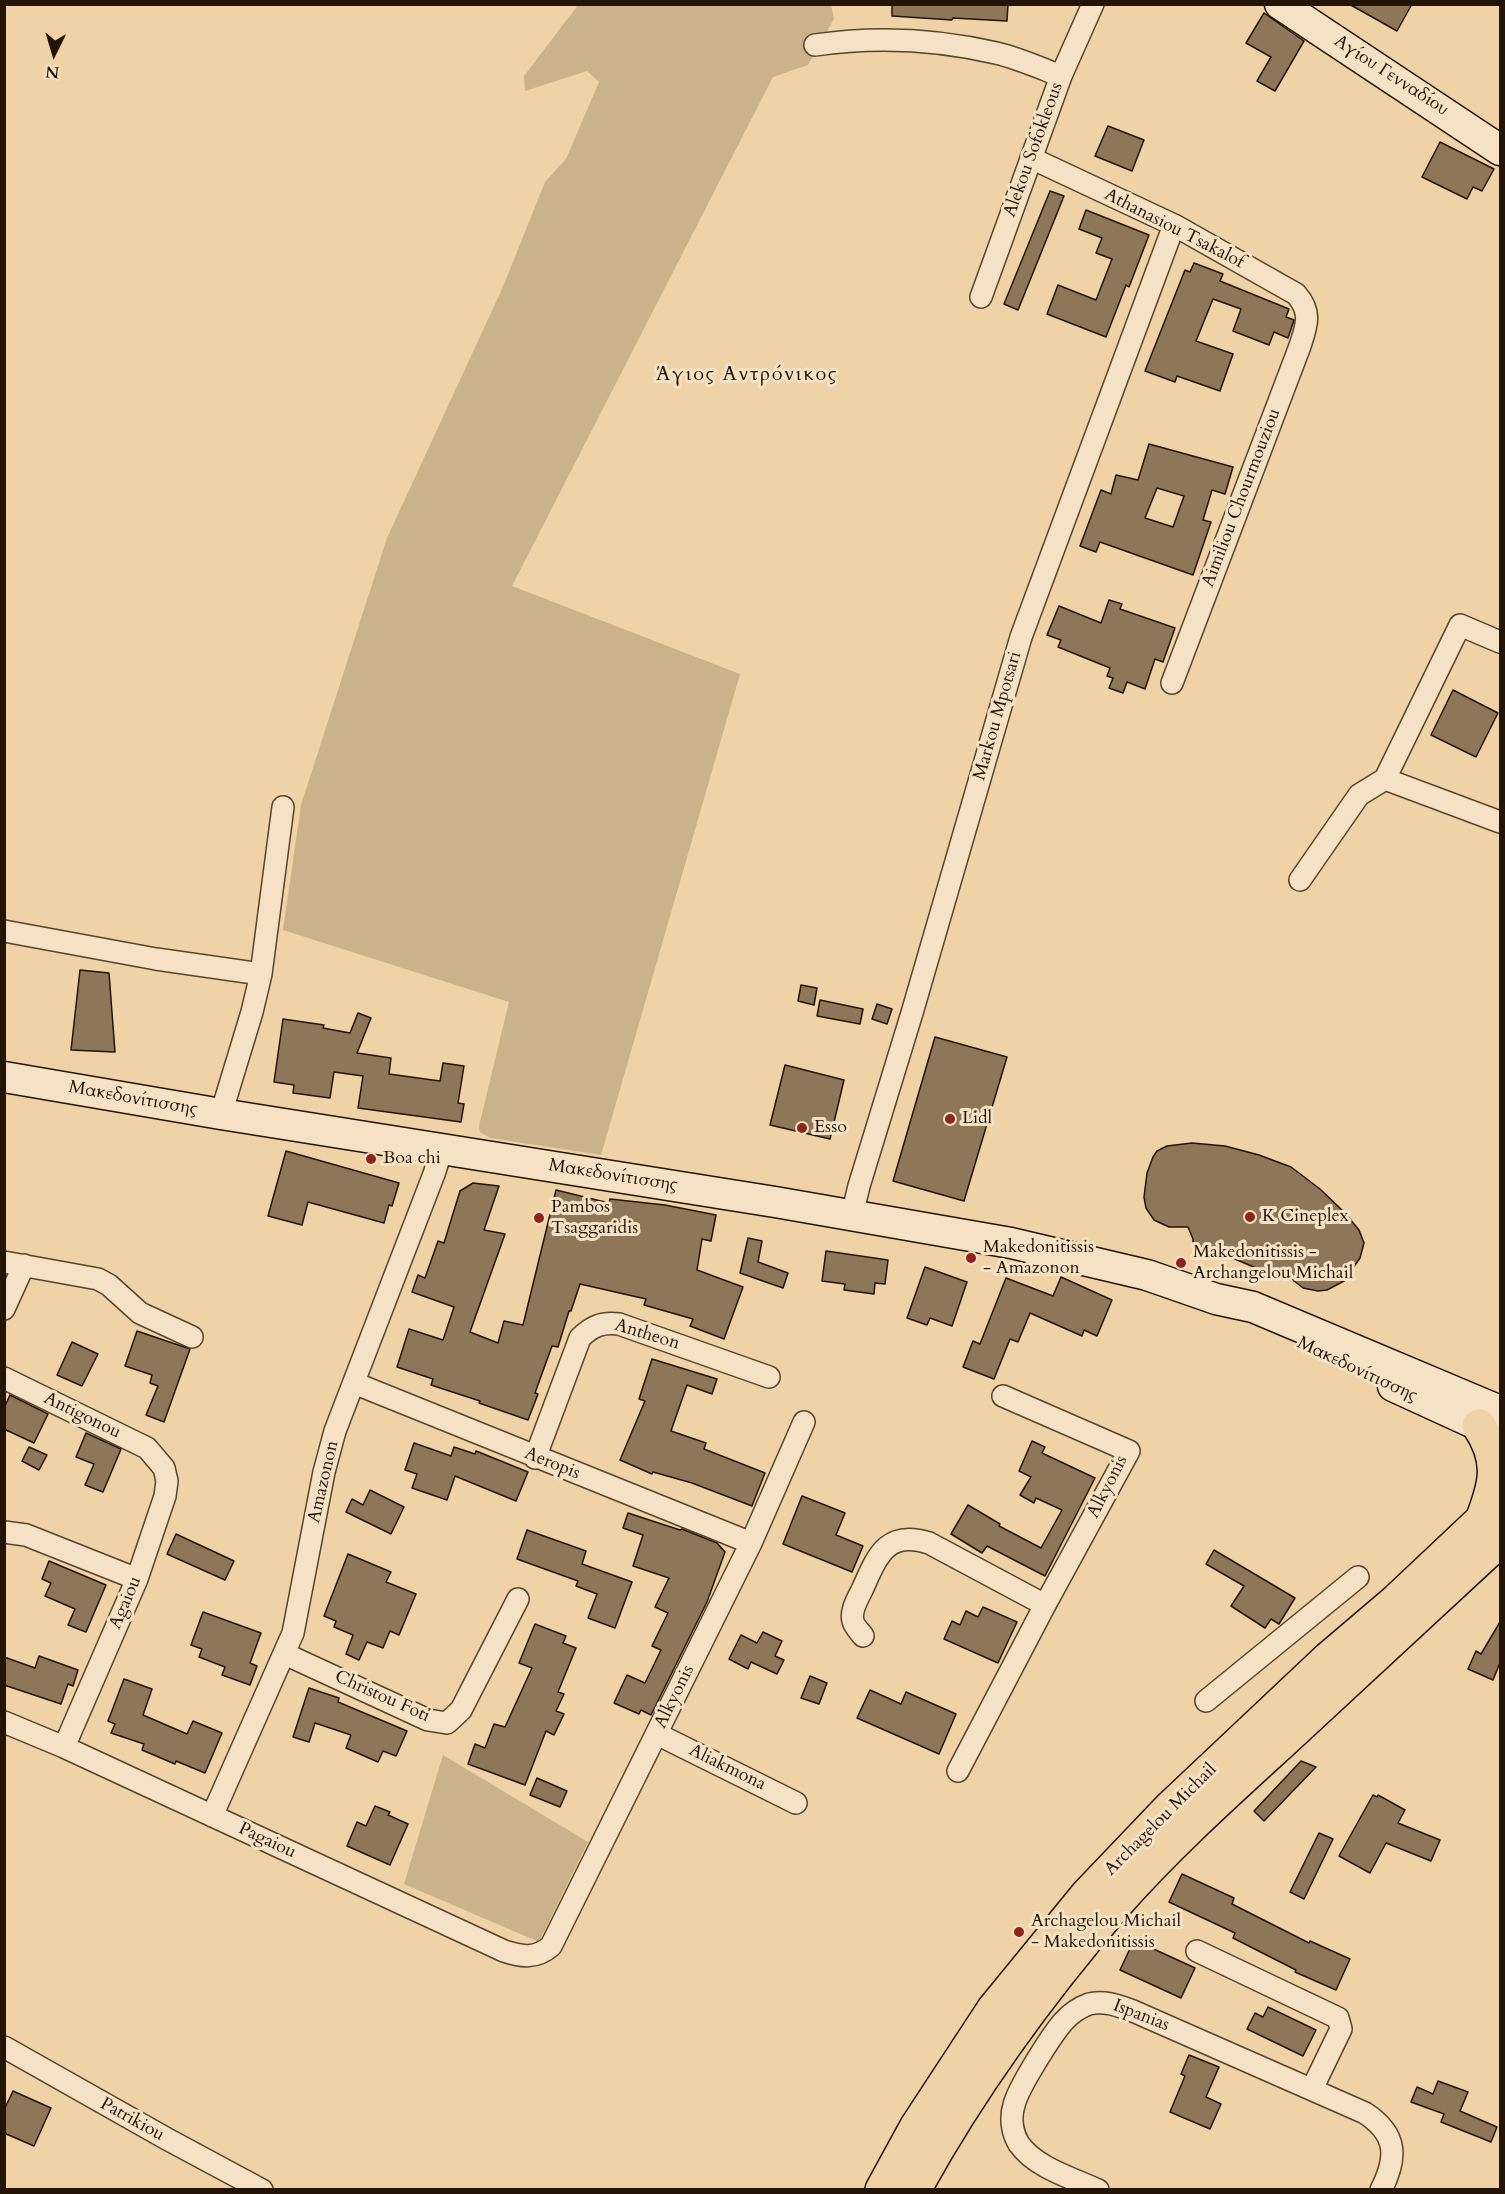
<!DOCTYPE html>
<meta charset="utf-8">
<style>
body{margin:0}
#map{position:relative;width:1505px;height:2194px;overflow:hidden;background:#efd2a5;font-family:Cardo,serif}
canvas{display:block}
.frame{position:absolute;inset:0;border:6px solid #241405;pointer-events:none}
.north{position:absolute;left:24px;top:24px;width:60px;height:60px;-webkit-text-stroke:4px #f5e2c4;paint-order:stroke;rotate:185deg;font-size:16px;font-weight:700;line-height:24px;text-align:center;color:#241405}
.north::after{content:'';display:block;margin:auto;width:21px;height:27px;background:#241405;clip-path:polygon(50% 0,100% 100%,50% 72%,0 100%)}
</style>
<div id="map">
<canvas width="1505" height="2194"></canvas>
<div class="frame"></div>
<div class="north">N</div>
</div>
<script>
const ctx = document.querySelector('canvas').getContext('2d');
ctx.lineJoin = 'round';
function fillPath(path, color) {
  ctx.fillStyle = color;
  ctx.fill(path, 'evenodd');
}
function strokePath(path, color, width, dash) {
  ctx.strokeStyle = color;
  ctx.lineWidth = width;
  ctx.lineCap = dash ? 'butt' : 'round';
  ctx.setLineDash(dash || []);
  ctx.stroke(path);
}
function drawText(font, color, halo, rows, align = 'center') {
  ctx.font = font + ' Cardo,serif';
  ctx.lineWidth = 6;
  ctx.setLineDash([]);
  ctx.textBaseline = 'middle';
  ctx.strokeStyle = halo;
  ctx.fillStyle = color;
  for (const [text, x, y, turn = 0] of rows) {
    ctx.save();
    ctx.translate(x, y);
    ctx.rotate((+turn || 0) * Math.PI / 180);
    ctx.textAlign = isNaN(turn) ? turn : align;
    if (halo) ctx.strokeText(text, 0, 0);
    ctx.fillText(text, 0, 0);
    ctx.restore();
  }
}
const green = new Path2D(`
 M578 5H831L834 19 808 65 773 77 512 586 740 674 601 1155 490 1138 480 1132 479 1126 509 1002 283 930 301 805 387 538 502 289 545 182 566 159 599 82 587 71 525 91 524 76Z
 M443 1755 588 1842 539 1942 404 1884Z`);
const building = new Path2D(`
 M892 4H1008L1007 21 953 18 952 20 892 16Z
 M1349 4H1412L1397 31Z
 M1264 13 1304 41 1275 91 1257 81 1271 57 1246 43Z
 M1108 126 1144 140 1132 171 1095 156Z
 M1440 142 1494 169 1482 191 1473 187 1467 199 1422 177Z
 M1050 191 1064 196 1018 310 1004 304Z
 M1086 210 1149 235 1129 287 1126 285 1106 337 1047 314 1058 285 1096 300 1112 259 1096 253 1102 238 1079 229Z
 M1194 263 1223 274 1220 281 1289 309 1286 317 1294 320 1288 338 1274 332 1269 345 1233 331 1241 309 1213 299 1196 341 1233 354 1220 391 1177 376 1175 382 1145 371 1185 270 1190 272Z
 M1149 444 1233 467 1225 494 1212 490 1203 520 1211 522 1193 575 1100 542 1096 552 1080 546 1101 490 1111 494 1116 475 1138 480ZM1157 488 1184 496 1173 527 1145 518Z
 M1109 600 1122 604 1120 609 1175 628 1163 662 1155 659 1145 689 1127 682 1123 693 1109 688 1113 678 1107 676 1110 668 1058 647 1061 640 1047 635 1059 606 1101 623Z
 M1453 690 1498 713 1476 757 1431 735Z
 M80 970 109 973 115 1052 71 1050Z
 M801 985 817 988 814 1005 798 1001Z
 M820 1000 863 1009 860 1024 817 1016Z
 M877 1004 892 1009 887 1024 872 1019Z
 M358 1013 371 1018 357 1053 391 1058 389 1074 440 1081 443 1063 464 1066 458 1103 464 1104 461 1122 358 1108 363 1076 334 1072 330 1098 293 1093 294 1085 274 1082 283 1019 324 1025 323 1028 350 1033Z
 M935 1037 1007 1057 964 1201 893 1181Z
 M785 1065 844 1080 830 1139 770 1125Z
 M1192 1143 1225 1146 1259 1155 1291 1167 1320 1189 1344 1212 1359 1230 1364 1243 1360 1258 1344 1281 1327 1290 1318 1291 1303 1288 1294 1281 1288 1272 1266 1279 1256 1268 1209 1248 1193 1247V1239L1188 1227H1169L1154 1220 1146 1208 1144 1197 1147 1173 1153 1157 1157 1151 1167 1146Z
 M286 1151 399 1183 392 1206 389 1205 384 1223 308 1202 302 1225 268 1216Z
 M473 1183 499 1186 484 1230 505 1234 470 1332 498 1343 504 1321 523 1325 556 1190 609 1203 610 1199 665 1205 716 1215 711 1241 702 1239 697 1270 743 1287 724 1339 690 1326 693 1319 644 1305 646 1299 580 1284 571 1311H569L558 1347 552 1346 535 1393 538 1394 528 1420 479 1403 480 1401 431 1385 433 1379 397 1367 409 1329 443 1340 454 1307 412 1292 418 1275 425 1278 438 1241 444 1243 460 1191Z
 M748 1238 762 1241 758 1262 788 1273 783 1288 740 1273Z
 M826 1251 888 1260 885 1284 875 1283 874 1294 844 1290 845 1284 822 1281Z
 M925 1267 967 1282 952 1326 930 1318 927 1325 907 1318Z
 M1061 1277 1112 1300 1097 1336 1084 1330 1082 1336 1030 1313 1018 1342 1010 1339 994 1379 963 1367 973 1341 980 1344 1006 1278 1053 1296Z
 M137 1331 190 1349 164 1422 146 1415 158 1386 150 1383 152 1375 125 1366Z
 M72 1342 98 1354 82 1386 57 1375Z
 M652 1359 717 1379 712 1394 687 1385 671 1431 706 1443 704 1449 765 1473 752 1506 692 1483 653 1472 652 1474 620 1460 645 1401 639 1399Z
 M10 1395 48 1414 34 1443 4 1429V1408Z
 M86 1433 121 1449 103 1492 85 1485 94 1464 76 1457Z
 M1032 1441 1045 1447 1042 1453 1095 1478 1045 1576 987 1546 982 1553 951 1534 968 1505 1000 1524 999 1526 1041 1548 1062 1510 1036 1498 1034 1503 1020 1495 1031 1477 1019 1471Z
 M414 1443 451 1456 454 1447 475 1454 476 1451 528 1472 516 1501 455 1476 447 1500 412 1488 417 1474 405 1470Z
 M29 1447 47 1455 39 1470 22 1461Z
 M370 1490 404 1507 391 1534 346 1512 352 1499 363 1505Z
 M802 1496 845 1513 836 1535 863 1546 852 1572 783 1544Z
 M628 1513 680 1530 682 1529 717 1543 725 1552 707 1602 651 1715 641 1710 639 1714 614 1703 627 1675 645 1683 661 1650 652 1646 668 1613 655 1607 669 1578 633 1566 643 1535 623 1528Z
 M527 1530 586 1551 582 1564 632 1582 615 1628 588 1618 597 1594 576 1586 578 1581 517 1559Z
 M176 1534 234 1561 225 1580 167 1554Z
 M1214 1550 1295 1598 1279 1624 1271 1619 1265 1628 1231 1606 1244 1586 1206 1564Z
 M348 1554 391 1572 386 1582 416 1594 399 1635 390 1631 383 1648 367 1642 359 1660 346 1654 353 1635 334 1627 336 1621 324 1616Z
 M49 1561 106 1585 86 1632 68 1625 75 1609 45 1596 51 1583 42 1579Z
 M983 1607 1017 1622 998 1663 944 1639 952 1621 960 1625 966 1611 978 1617Z
 M203 1612 261 1633 250 1663 257 1666 250 1685 222 1675 225 1667 199 1657 202 1649 191 1645Z
 M1500 1622V1663L1493 1680 1468 1669 1476 1651 1481 1654Z
 M535 1624 566 1636 563 1643 576 1648 558 1692 564 1694 556 1711 564 1714 554 1735 546 1731 525 1785 468 1764 475 1744 485 1748 494 1724 505 1727 532 1668 519 1663Z
 M763 1632 782 1641 775 1656 784 1660 777 1674 751 1662 748 1669 729 1659 741 1635 757 1643Z
 M39 1656 78 1670 73 1686 68 1684 61 1704 4 1685V1657L35 1668Z
 M810 1676 827 1683 819 1704 801 1698Z
 M124 1679 152 1689 143 1715 187 1734 193 1721 222 1733 205 1773 176 1761 175 1764 142 1750 144 1744 111 1733 115 1724 108 1721Z
 M309 1688 339 1698 338 1702 407 1731 396 1756 383 1751 378 1762 346 1748 351 1735 315 1723 309 1742 293 1737Z
 M870 1690 901 1704 906 1692 956 1714 939 1754 857 1718Z
 M1301 1761 1316 1767 1264 1821 1254 1811Z
 M537 1778 567 1791 560 1807 530 1795Z
 M1373 1795 1377 1797 1378 1795 1405 1810 1398 1823 1440 1840 1431 1861 1386 1843 1370 1873 1339 1856Z
 M375 1806 390 1812 388 1815 408 1824 390 1865 347 1846 357 1822 366 1826Z
 M1319 1833 1333 1839 1304 1899 1290 1892Z
 M1182 1874 1234 1898 1232 1904 1309 1943 1310 1941 1350 1959 1336 1990 1295 1972 1296 1970 1233 1938 1235 1933 1169 1902Z
 M1134 1940 1195 1968 1181 1998 1120 1970Z
 M1268 2007 1316 2030 1303 2056 1247 2029 1255 2013 1263 2017Z
 M1189 2055 1219 2067 1206 2097 1221 2104 1210 2129 1170 2112 1185 2076 1181 2074Z
 M1438 2081 1468 2092 1460 2111 1497 2127 1491 2142 1441 2122 1444 2114 1411 2102 1417 2087 1433 2094Z
 M13 2091 51 2108 34 2146 4 2133V2110Z`);
const street = new Path2D(`
 M815 45C876 36 936 39 996 53 1018 58 1040 68 1061 76
 M1031 158 1174 225 1296 294C1312 312 1307 325 1300 346L1172 683
 M981 297 1061 76 1093 4
 M1385 779 1500 822
 M1300 880 1359 795 1385 779 1460 625 1500 642
 M4 931 156 959 261 974
 M221 1114 252 1012 261 974 283 807
 M852 1215 859 1186 912 1013 1021 637 1174 225
 M4 1262 98 1279 109 1285 140 1313 192 1337
 M4 1309 24 1265
 M4 1378 147 1448 164 1468 167 1481 165 1496 137 1579 64 1747
 M354 1383 751 1543
 M535 1458 580 1338C592 1326 602 1322 619 1324L769 1377
 M4 1532 26 1535 137 1579
 M863 1636C860 1632 854 1626 853 1621 850 1611 858 1598 862 1590 877 1557 886 1529 929 1543L1045 1605
 M285 1654 428 1720 447 1723 461 1710 518 1599
 M1206 1701 1358 1577
 M4 1722 64 1747 504 1951C522 1957 536 1959 551 1946L751 1543 804 1422
 M657 1734 796 1803
 M958 1771 1045 1605 1129 1451 1003 1396
 M212 1816 293 1633 324 1472 335 1431 434 1174 442 1149
 M1197 1951 1338 2018 1341 2029 1312 2089
 M4 2047 167 2139 262 2190
 M1098 2190C1072 2178 1036 2168 1019 2144 1012 2133 1010 2118 1014 2105 1018 2088 1051 2036 1063 2022 1070 2014 1078 2008 1089 2004 1104 2000 1119 2006 1133 2011L1365 2113C1397 2134 1398 2157 1381 2190`);
const secondary = new Path2D(`
 M1280 4 1500 150
 M4 1077 221 1114 775 1202 1011 1243 1147 1275 1216 1299 1253 1307 1500 1411
 M1393 1386 1500 1435`);
const primary = new Path2D(`
 M1479 1426C1502 1461 1496 1484 1482 1520
 M882 2190 917 2126 993 2010 1087 1895 1171 1807 1328 1659 1395 1602 1500 1503
 M914 2190C970 2088 1039 1993 1115 1905 1167 1846 1226 1793 1284 1740 1356 1674 1428 1607 1500 1540`);
const markers = [
 [950,1119,6,"#8f2418"],
 [802,1128,6,"#8f2418"],
 [371,1159,6,"#8f2418"],
 [1250,1217,6,"#8f2418"],
 [539,1218,6,"#8f2418"],
 [971,1258,6,"#8f2418"],
 [1181,1263,6,"#8f2418"],
 [1019,1932,6,"#8f2418"]
];
const streetNames = [
 ["Αγίου Γενναδίου",1391,76,33],
 ["Alekou Sofokleous",1034,150,-70],
 ["Athanasiou Tsakalof",1174,229,27],
 ["Aimiliou Chourmouziou",1242,498,-69],
 ["Markou Mpotsari",998,716,-74],
 ["Μακεδονίτισσης",133,1099,10],
 ["Μακεδονίτισσης",613,1176,9],
 ["Antheon",647,1335,17],
 ["Μακεδονίτισσης",1357,1370,25],
 ["Antigonou",82,1416,26],
 ["Aeropis",552,1464,22],
 ["Amazonon",324,1482,-77],
 ["Alkyonis",1108,1487,-63],
 ["Agaiou",126,1603,-67],
 ["Christou Foti",382,1697,24],
 ["Alkyonis",675,1697,-64],
 ["Aliakmona",727,1768,26],
 ["Archagelou Michail",1161,1820,-45],
 ["Pagaiou",267,1841,25],
 ["Ispanias",1141,2016,21],
 ["Patrikiou",132,2120,29]
];
const poiNames = [
 ["Lidl",962,1119],
 ["Esso",814,1128],
 ["Boa chi",383,1159],
 ["Pambos",551,1208],
 ["Tsaggaridis",551,1229],
 ["K Cineplex",1262,1217],
 ["Makedonitissis",983,1248],
 ["- Amazonon",983,1269],
 ["Makedonitissis -",1193,1253],
 ["Archangelou Michail",1193,1274],
 ["Archagelou Michail",1031,1922],
 ["- Makedonitissis",1031,1943]
];
const neighbourhoodNames = [
 ["Άγιος Αντρόνικος",747,375]
];
fillPath(green, '#ccb28a');
fillPath(building, '#8e7758');
strokePath(building, '#241405', 1.5);
strokePath(street, '#57442d', 24);
strokePath(secondary, '#241405', 33);
strokePath(primary, '#241405', 36);
strokePath(street, '#f5e2c4', 21);
strokePath(secondary, '#f5e2c4', 30);
strokePath(primary, '#efd2a5', 33);
for (const [x, y, r, color] of markers) {
  const dot = new Path2D();
  dot.arc(x, y, r, 0, 2 * Math.PI);
  ctx.fillStyle = color;
  ctx.fill(dot);
  strokePath(dot, '#f5e2c4', 2);
}
drawText('18px', '#241405', '#f5e2c4', streetNames);
drawText('18px', '#241405', '#f5e2c4', poiNames, 'left');
ctx.letterSpacing = '1.5px';
drawText('20px', '#241405', '#f5e2c4', neighbourhoodNames);
ctx.letterSpacing = '0px';
</script>
